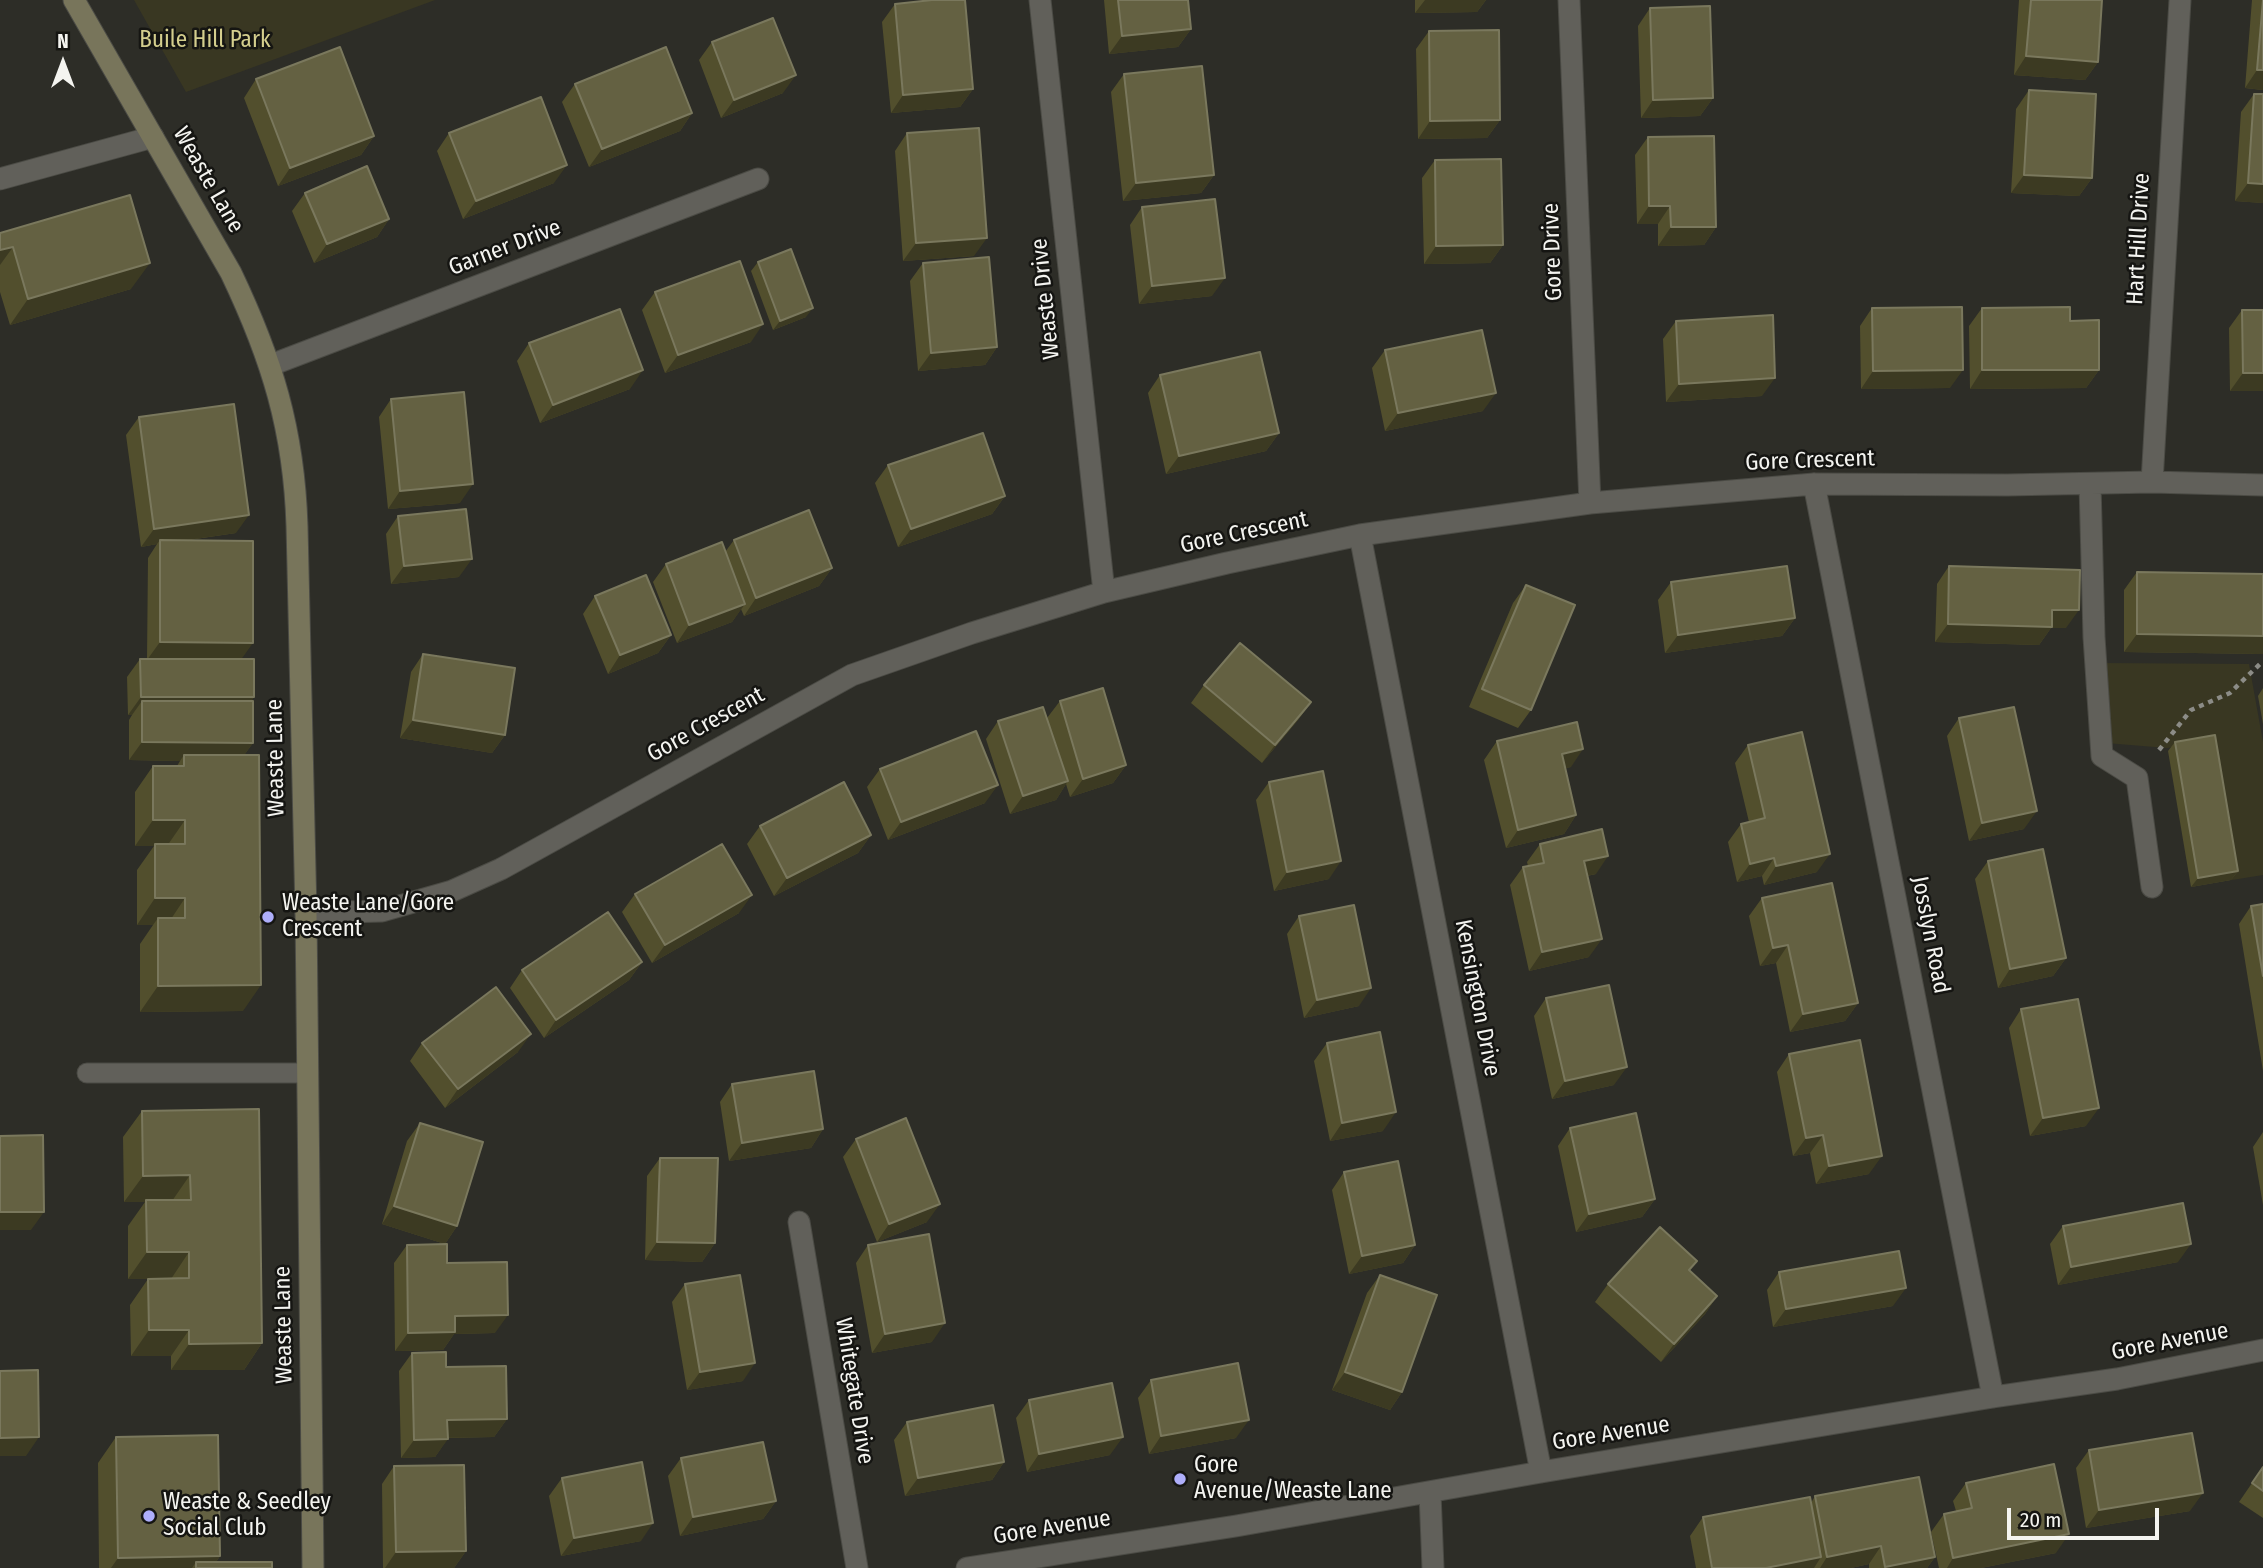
<!DOCTYPE html>
<style>
body{margin:0}
#map{position:relative;width:2263px;height:1568px;overflow:hidden;background:#2d2d27;font-family:"Fira Sans Condensed",sans-serif}
canvas{display:block}
.north{position:absolute;left:28px;top:28px;width:70px;height:70px;-webkit-text-stroke:5px #151512;paint-order:stroke;rotate:0deg;font-size:19px;font-weight:700;line-height:28px;text-align:center;color:#f4f4f0}
.north::after{content:'';display:block;margin:auto;width:24px;height:32px;background:#f4f4f0;clip-path:polygon(50% 0,100% 100%,50% 72%,0 100%)}
.scale{position:absolute;left:2007px;top:1508px;width:152px;height:32px;box-sizing:border-box;border:4px solid #f4f4f0;border-top:0;padding-left:9px;font-size:21px;line-height:24px;white-space:nowrap;color:#f4f4f0;-webkit-text-stroke:5px #151512;paint-order:stroke}
</style>
<div id="map">
<canvas width="2263" height="1568"></canvas>
<div class="north">N</div>
<div class="scale">20 m</div>
</div>
<script>
const ctx = document.querySelector('canvas').getContext('2d');
ctx.lineJoin = 'round';
function fillPath(path, color) {
  ctx.fillStyle = color;
  ctx.fill(path, 'evenodd');
}
function strokePath(path, color, width, dash) {
  ctx.strokeStyle = color;
  ctx.lineWidth = width;
  ctx.lineCap = dash ? 'butt' : 'round';
  ctx.setLineDash(dash || []);
  ctx.stroke(path);
}
function drawText(font, color, halo, rows, align = 'center') {
  ctx.font = font + ' "Fira Sans Condensed",sans-serif';
  ctx.lineWidth = 5;
  ctx.setLineDash([]);
  ctx.textBaseline = 'middle';
  ctx.strokeStyle = halo;
  ctx.fillStyle = color;
  for (const [text, x, y, turn = 0] of rows) {
    ctx.save();
    ctx.translate(x, y);
    ctx.rotate((+turn || 0) * Math.PI / 180);
    ctx.textAlign = isNaN(turn) ? turn : align;
    if (halo) ctx.strokeText(text, 0, 0);
    ctx.fillText(text, 0, 0);
    ctx.restore();
  }
}
const green = new Path2D(`
 M134 0H435L186 92Z
 M2097 663 2249 664 2263 742V875L2232 880 2211 742 2167 748 2106 743Z`);
const path = new Path2D(`
 M2159 750 2191 710 2230 693 2263 661`);
const service = new Path2D(`
 M87 1073H308`);
const minor = new Path2D(`
 M1040 0 1104 592
 M1569 0 1590 503
 M0 179 153 137
 M271 365 758 179
 M2152 482 2180 0
 M1814 484 1993 1397
 M2090 484 2094 637 2102 756 2137 778 2152 887
 M1360 535 1541 1472
 M306 913 382 911 452 891 501 869 852 675 972 633 1104 592 1227 563 1360 535 1590 503 1814 484 2007 485 2152 482 2263 485
 M799 1222 857 1568
 M1430 1493 1433 1568
 M967 1568 1236 1526 1541 1472 1993 1397 2117 1379 2263 1350`);
const secondary = new Path2D(`
 M74 0 231 273C272 359 294 430 297 526L306 913 313 1568`);
const wall = new Path2D(`
 M1104 0H1188L1191 29 1178 47 1109 54Z
 M1415 0H1486L1477 12 1415 13Z
 M2019 0H2102L2098 62 2085 80 2014 75Z
 M2252 0H2263V90L2245 88Z
 M895 4 973 89 960 107 891 113 882 22Z
 M1650 8 1713 98 1700 116 1641 118 1638 26Z
 M1429 31 1500 120 1487 138 1418 139 1416 49Z
 M712 42 783 93 721 118 699 60Z
 M1124 74 1214 175 1201 193 1123 201 1111 92Z
 M256 79 374 136 361 155 278 186 244 98Z
 M575 84 692 113 680 131 589 167 562 102Z
 M2029 90 2092 178 2079 196 2011 193 2016 109Z
 M2254 94H2263V203L2235 201 2241 112Z
 M449 133 554 183 463 219 437 151Z
 M907 133 974 256 903 261 895 151Z
 M1648 137 1716 227 1704 245 1658 246V224H1637L1635 155Z
 M1435 160 1503 245 1490 263 1424 264 1422 178Z
 M305 193 389 219 377 237 314 263 292 211Z
 M1142 207 1212 296 1139 304 1130 225Z
 M0 233 131 289 10 325 0 292Z
 M758 262 806 317 773 330 751 271Z
 M923 263 997 347 985 365 918 371 910 281Z
 M655 292 751 342 665 373 642 310Z
 M1872 308 1950 388 1861 389 1860 326Z
 M1982 308 2070 321 2099 370 2086 388 1970 389 1969 326Z
 M2242 310 2263 391H2230L2229 328Z
 M1676 321 1762 396 1666 402 1663 339Z
 M529 343 630 389 540 423 517 361Z
 M1385 350 1483 411 1385 431 1372 368Z
 M1160 375 1279 433 1266 451 1166 474 1148 393Z
 M391 399 460 503 388 509 379 417Z
 M139 417 236 533 189 540 241 659 254 697 251 701 253 743 244 755 243 1011 140 1012V944L153 925H137V870L154 846H135V792L153 766H177L180 761 129 760V720L132 715H128L127 677 140 659H147L148 558 157 544 141 547 126 435Z
 M888 465 1005 496 992 514 898 547 875 483Z
 M398 516 459 577 391 584 386 534Z
 M734 540 832 568 819 586 744 616 741 609 732 622 677 643 653 582 666 564 725 552Z
 M1949 566 2066 628H2051L2039 645 1935 642 1937 584Z
 M2137 572 2263 574V654L2124 652V590Z
 M1671 582 1795 618 1782 636 1665 653 1658 600Z
 M1526 585 1531 710 1518 728 1469 707 1513 603Z
 M595 596 671 635 658 653 608 674 583 614Z
 M423 654 505 735 492 753 400 738 411 672Z
 M1204 685 1311 702 1298 720 1262 763 1191 703Z
 M2263 688V724L2258 696Z
 M1060 701 1126 765 1113 783 1070 797 1066 784 1056 800 1010 814 986 739 998 721 1047 718Z
 M1959 718 2024 829 1969 841 1947 736Z
 M1497 741 1571 767 1565 768 1576 815 1564 834 1506 848 1484 760Z
 M2175 742 2238 871 2231 880 2191 887 2168 751Z
 M1748 745 1817 872 1764 885 1762 876 1737 882 1728 842 1741 824 1749 822 1735 763Z
 M880 769 985 803 888 840 867 787Z
 M1269 782 1329 879 1274 891 1256 800Z
 M760 826 871 835 858 853 774 896 747 844Z
 M1540 844 1596 874 1587 876 1589 957 1529 971 1510 885 1523 867 1528 866 1527 862Z
 M1988 861 2066 958 2053 976 1998 988 1975 879Z
 M635 894 739 913 652 963 622 912Z
 M1762 898 1858 1003 1845 1021 1790 1032 1776 963 1760 966 1749 916Z
 M2263 904V1071L2239 924 2251 906Z
 M1299 916 1359 1006 1304 1018 1287 934Z
 M642 962 629 980 544 1038 510 988 522 970Z
 M1546 998 1614 1085 1552 1099 1534 1016Z
 M2021 1009 2086 1126 2030 1136 2009 1028Z
 M422 1043 518 1052 445 1108 410 1061Z
 M1327 1043 1383 1131 1330 1141 1314 1061Z
 M1789 1054 1869 1174 1816 1184 1810 1153 1793 1156 1777 1072Z
 M732 1084 823 1129 811 1148 729 1161 720 1102Z
 M259 1109 262 1343 244 1370H171V1356H131L130 1305 148 1279H158H128V1226L145 1202H124L123 1137 142 1111Z
 M420 1123 457 1226 445 1244 382 1224 407 1141Z
 M1570 1128 1655 1199 1642 1217 1576 1232 1558 1146Z
 M2263 1132V1205L2253 1147Z
 M856 1139 927 1222 877 1242 843 1157Z
 M660 1158 715 1243 702 1262 645 1260 647 1176Z
 M1344 1172 1415 1245 1403 1263 1349 1274 1332 1190Z
 M2063 1226 2178 1262 2058 1285 2050 1244Z
 M407 1245 447 1263 495 1333 454 1334 443 1350 395 1351 394 1263Z
 M868 1245 932 1342 872 1353 856 1263Z
 M1690 1271 1717 1296 1705 1314 1661 1362 1595 1302 1608 1284Z
 M1779 1272 1893 1306 1773 1327 1767 1290Z
 M1380 1275 1402 1392 1390 1410 1332 1390 1367 1293Z
 M685 1284 743 1381 687 1390 672 1302Z
 M412 1353 446 1367 507 1419 494 1437 448 1438 435 1457 401 1458 399 1371Z
 M1151 1380 1236 1438 1149 1454 1138 1398Z
 M1029 1400 1110 1455 1027 1472 1016 1418Z
 M907 1422 1004 1462 992 1480 905 1496 894 1440Z
 M116 1437 220 1556 216 1562 272 1568H99L98 1463Z
 M2089 1450 2190 1511 2086 1528 2076 1468Z
 M681 1458 776 1501 763 1519 680 1536 668 1476Z
 M394 1466 466 1551 454 1568H383L382 1484Z
 M2263 1467V1518L2239 1502Z
 M562 1478 641 1541 561 1556 549 1496Z
 M1966 1483 2056 1553 1981 1568H1939L1931 1532 1944 1514 1956 1511 1953 1501Z
 M1815 1496 1935 1557 1927 1568H1869V1564L1851 1568H1696L1690 1536 1703 1517 1811 1503Z`);
const shadedWall = new Path2D(`
 M1425 0H1486L1477 12 1415 13Z
 M1191 29 1178 47 1109 54 1122 36Z
 M2026 56 2098 62 2085 80 2014 75Z
 M2257 70H2263V90L2245 88Z
 M796 75 783 93 721 118 734 100Z
 M973 89 960 107 891 113 903 95Z
 M1713 98 1700 116 1641 118 1653 100Z
 M692 113 680 131 589 167 602 149Z
 M1500 120 1487 138 1418 139 1430 121Z
 M374 136 361 155 278 186 290 168Z
 M567 165 554 183 463 219 476 201Z
 M1214 175 1201 193 1123 201 1136 183Z
 M2024 175 2092 178 2079 196 2011 193Z
 M2248 183 2263 184V203L2235 201Z
 M1649 206H1670L1658 224H1637Z
 M389 219 377 237 314 263 327 244Z
 M1671 227H1716L1704 245 1658 246Z
 M987 238 974 256 903 261 916 243Z
 M1503 245 1490 263 1424 264 1436 246Z
 M13 247 0 265V250Z
 M150 263 131 289 10 325 28 299Z
 M1225 278 1212 296 1139 304 1152 286Z
 M813 308 806 317 773 330 780 321Z
 M763 324 751 342 665 373 678 355Z
 M997 347 985 365 918 371 931 353Z
 M643 370 630 389 540 423 553 405Z
 M1963 370 1950 388 1861 389 1873 371Z
 M1982 370H2099L2086 388 1970 389Z
 M2243 373H2263V391H2230Z
 M1775 378 1762 396 1666 402 1679 384Z
 M1496 393 1483 411 1385 431 1398 413Z
 M1279 433 1266 451 1166 474 1179 456Z
 M473 484 460 503 388 509 400 491Z
 M1005 496 992 514 898 547 911 529Z
 M249 515 236 533 160 544V540L157 544 141 547 154 529Z
 M472 559 459 577 391 584 404 566Z
 M832 568 819 586 744 616 756 598Z
 M745 604 732 622 677 643 689 625Z
 M2052 610H2079L2066 628H2051L2039 645 1935 642 1948 624Z
 M1795 618 1782 636 1665 653 1678 635Z
 M2137 634 2263 636V654L2124 652Z
 M671 635 658 653 608 674 620 655Z
 M160 642 253 643 240 661 147 660Z
 M141 697H254L241 715 142 701 132 715H128Z
 M1311 702 1298 720 1262 763 1275 745Z
 M413 720 505 735 492 753 400 738Z
 M142 742 253 743 240 761 184 755 180 761 129 760Z
 M1583 749 1571 767 1549 772 1562 754Z
 M1126 765 1113 783 1070 797 1083 779Z
 M1068 781 1056 800 1010 814 1023 796Z
 M998 785 985 803 888 840 901 822Z
 M2037 811 2024 829 1969 841 1982 823Z
 M1576 815 1564 834 1506 848 1518 830Z
 M153 820H185L167 846 155 844 154 846H135Z
 M871 835 858 853 774 896 787 878Z
 M1830 854 1817 872 1764 885 1776 866Z
 M1608 856 1596 874 1571 879 1584 861Z
 M1774 858 1762 876 1737 882 1750 864Z
 M1341 861 1329 879 1274 891 1287 872Z
 M2238 871 2231 880 2191 887 2198 878Z
 M752 895 739 913 652 963 665 945Z
 M155 898H185L167 925 158 918 153 925H137Z
 M1602 939 1589 957 1529 971 1542 952Z
 M1788 945 1776 963 1760 966 1773 948Z
 M2066 958 2053 976 1998 988 2010 969Z
 M642 962 629 980 544 1038 556 1020Z
 M261 985 243 1011 140 1012 158 986Z
 M1371 988 1359 1006 1304 1018 1317 1000Z
 M1858 1003 1845 1021 1790 1032 1803 1014Z
 M531 1034 518 1052 445 1108 458 1089Z
 M1627 1067 1614 1085 1552 1099 1565 1081Z
 M2099 1108 2086 1126 2030 1136 2043 1118Z
 M1396 1112 1383 1131 1330 1141 1342 1123Z
 M823 1129 811 1148 729 1161 742 1143Z
 M1823 1135 1810 1153 1793 1156 1806 1138Z
 M1882 1156 1869 1174 1816 1184 1829 1166Z
 M190 1175 172 1201 146 1200 145 1202H124L143 1176Z
 M1655 1199 1642 1217 1576 1232 1589 1214Z
 M940 1204 927 1222 877 1242 889 1224Z
 M394 1206 457 1226 445 1244 382 1224Z
 M0 1212H44L31 1230H0Z
 M657 1242 715 1243 702 1262 645 1260Z
 M2191 1244 2178 1262 2058 1285 2071 1267Z
 M1415 1245 1403 1263 1349 1274 1362 1256Z
 M147 1252H189L171 1279H128Z
 M1906 1288 1893 1306 1773 1327 1786 1309Z
 M1717 1296 1705 1314 1661 1362 1674 1344Z
 M508 1315 495 1333 454 1334 443 1350 395 1351 408 1333 455 1316Z
 M945 1323 932 1342 872 1353 885 1334Z
 M149 1330H189L171 1356H131Z
 M262 1343 244 1370H171L189 1344Z
 M755 1363 743 1381 687 1390 700 1372Z
 M1345 1372 1402 1392 1390 1410 1332 1390Z
 M507 1419 494 1437 434 1438 447 1420Z
 M1249 1420 1236 1438 1149 1454 1161 1436Z
 M39 1437 26 1456H0V1438Z
 M1123 1437 1110 1455 1027 1472 1039 1454Z
 M448 1439 435 1457 401 1458 414 1440Z
 M1004 1462 992 1480 905 1496 918 1478Z
 M2203 1493 2190 1511 2086 1528 2099 1510Z
 M776 1501 763 1519 680 1536 693 1517Z
 M653 1523 641 1541 561 1556 574 1538Z
 M2069 1534 2056 1553 1981 1568H1947L1953 1558Z
 M1881 1546 1869 1564 1851 1568H1820L1827 1557Z
 M466 1551 454 1568H385L396 1552Z
 M220 1556 212 1568 196 1562 192 1568H111L118 1558Z
 M1821 1557 1814 1568H1766Z
 M1935 1557 1927 1568H1885V1567Z`);
const building = new Path2D(`
 M932 0H965L973 89 903 95 895 4Z
 M1118 0H1188L1191 29 1122 36Z
 M2031 0H2102L2098 62 2026 56Z
 M2263 0V70H2257Z
 M1710 6 1713 98 1653 100 1650 8Z
 M773 18 796 75 734 100 712 42Z
 M1499 30 1500 120 1430 121 1429 31Z
 M340 47 374 136 290 168 256 79Z
 M666 47 692 113 602 149 575 84Z
 M1202 66 1214 175 1136 183 1124 74Z
 M2029 90 2096 94 2092 178 2024 175Z
 M2254 94H2263V184L2248 183Z
 M541 97 567 165 476 201 449 133Z
 M979 128 987 238 916 243 907 133Z
 M1714 136 1716 227H1671L1670 206H1649L1648 137Z
 M1501 159 1503 245 1436 246 1435 160Z
 M367 166 389 219 327 244 305 193Z
 M130 195 150 263 28 299 13 247 0 250V233Z
 M1215 199 1225 278 1152 286 1142 207Z
 M791 249 813 308 780 321 758 262Z
 M989 257 997 347 931 353 923 263Z
 M740 261 763 324 678 355 655 292Z
 M1962 307 1963 370 1873 371 1872 308Z
 M2070 307V321L2099 320V370H1982V308Z
 M620 309 643 370 553 405 529 343Z
 M2242 310H2263V373H2243Z
 M1773 315 1775 378 1679 384 1676 321Z
 M1482 330 1496 393 1398 413 1385 350Z
 M1260 352 1279 433 1179 456 1160 375Z
 M464 392 473 484 400 491 391 399Z
 M234 404 249 515 154 529 139 417Z
 M983 433 1005 496 911 529 888 465Z
 M466 509 472 559 404 566 398 516Z
 M809 510 832 568 756 598 734 540Z
 M160 540 253 541V643L160 642Z
 M722 542 745 604 689 625 666 564Z
 M1787 566 1795 618 1678 635 1671 582Z
 M1949 566 2080 570 2079 610H2052V627L1948 624Z
 M2137 572 2263 574V636L2137 634Z
 M646 575 671 635 620 655 595 596Z
 M1526 585 1575 605 1531 710 1482 689Z
 M1240 643 1311 702 1275 745 1204 685Z
 M423 654 515 668 505 735 413 720Z
 M140 659H254V697H141Z
 M1103 688 1126 765 1083 779 1060 701Z
 M142 701H253V743L142 742Z
 M1043 707 1068 781 1023 796 998 721Z
 M2014 707 2037 811 1982 823 1959 718Z
 M1577 722 1583 749 1562 754 1576 815 1518 830 1497 741Z
 M976 731 998 785 901 822 880 769Z
 M1802 732 1830 854 1776 866 1774 858 1750 864 1741 824 1765 818 1748 745Z
 M2215 735 2238 871 2198 878 2175 742Z
 M184 755H259L261 985 158 986V918H185V898H155V844H185V820H153V766H184Z
 M1323 771 1341 861 1287 872 1269 782Z
 M844 782 871 835 787 878 760 826Z
 M1602 829 1608 856 1584 861 1602 939 1542 952 1523 867 1544 863 1540 844Z
 M722 844 752 895 665 945 635 894Z
 M2043 849 2066 958 2010 969 1988 861Z
 M1832 883 1858 1003 1803 1014 1788 945 1773 948 1762 898Z
 M2263 904V976L2251 906Z
 M1354 905 1371 988 1317 1000 1299 916Z
 M608 912 642 962 556 1020 522 970Z
 M1609 985 1627 1067 1565 1081 1546 998Z
 M496 987 531 1034 458 1089 422 1043Z
 M2078 999 2099 1108 2043 1118 2021 1009Z
 M1380 1032 1396 1112 1342 1123 1327 1043Z
 M1860 1040 1882 1156 1829 1166 1823 1135 1806 1138 1789 1054Z
 M814 1071 823 1129 742 1143 732 1084Z
 M259 1109 262 1343 189 1344V1330H149L148 1279 189 1278V1252H147L146 1200H191L190 1175 143 1176 142 1111Z
 M1636 1113 1655 1199 1589 1214 1570 1128Z
 M906 1118 940 1204 889 1224 856 1139Z
 M420 1123 483 1142 457 1226 394 1206Z
 M43 1135 44 1212H0V1136Z
 M660 1158H718L715 1243 657 1242Z
 M1398 1161 1415 1245 1362 1256 1344 1172Z
 M2183 1203 2191 1244 2071 1267 2063 1226Z
 M1660 1227 1697 1261 1689 1270 1717 1296 1674 1344 1608 1284Z
 M929 1234 945 1323 885 1334 868 1245Z
 M447 1244V1263L507 1262 508 1315 455 1316V1332L408 1333 407 1245Z
 M1899 1251 1906 1288 1786 1309 1779 1272Z
 M740 1275 755 1363 700 1372 685 1284Z
 M1380 1275 1437 1295 1402 1392 1345 1372Z
 M446 1352V1367L506 1366 507 1419 447 1420 448 1439 414 1440 412 1353Z
 M1238 1363 1249 1420 1161 1436 1151 1380Z
 M38 1370 39 1437 0 1438V1371Z
 M1112 1383 1123 1437 1039 1454 1029 1400Z
 M993 1405 1004 1462 918 1478 907 1422Z
 M2192 1433 2203 1493 2099 1510 2089 1450Z
 M218 1435 220 1556 118 1558 116 1437Z
 M763 1442 776 1501 693 1517 681 1458Z
 M642 1462 653 1523 574 1538 562 1478Z
 M2054 1464 2069 1534 1953 1558 1944 1514 1972 1508 1966 1483Z
 M464 1465 466 1551 396 1552 394 1466Z
 M2263 1467V1491L2252 1483Z
 M1919 1477 1935 1557 1885 1567 1881 1546 1827 1557 1815 1496Z
 M1810 1497 1821 1557 1766 1568H1712L1703 1517Z
 M196 1562H272V1568H196Z`);
const markers = [
 [268,917,7,"#aeaefa"],
 [1180,1479,7,"#aeaefa"],
 [149,1516,7,"#aeaefa"]
];
const parkNames = [
 ["Buile Hill Park",205,41]
];
const streetNames = [
 ["Weaste Lane",208,180,60],
 ["Hart Hill Drive",2139,239,-87],
 ["Garner Drive",505,248,-21],
 ["Gore Drive",1553,252,-92],
 ["Weaste Drive",1046,299,-96],
 ["Gore Crescent",1810,461,-2],
 ["Gore Crescent",1244,533,-12],
 ["Gore Crescent",706,725,-29],
 ["Weaste Lane",276,758,-91],
 ["Josslyn Road",1930,935,79],
 ["Kensington Drive",1477,998,79],
 ["Weaste Lane",284,1325,-91],
 ["Gore Avenue",2170,1342,-11],
 ["Whitegate Drive",854,1391,81],
 ["Gore Avenue",1611,1434,-9],
 ["Gore Avenue",1052,1528,-9]
];
const poiNames = [
 ["Weaste Lane/Gore",282,904],
 ["Crescent",282,930],
 ["Gore",1194,1466],
 ["Avenue/Weaste Lane",1194,1492],
 ["Weaste & Seedley",163,1503],
 ["Social Club",163,1529]
];
fillPath(green, '#393722');
strokePath(service, '#4b4b45', 21);
strokePath(minor, '#4b4b45', 23);
strokePath(secondary, '#4b4b45', 23);
strokePath(path, '#8c8c87', 4.5, [5, 5]);
strokePath(service, '#61605a', 19);
strokePath(minor, '#61605a', 21);
strokePath(secondary, '#78755b', 21);
fillPath(wall, '#524f2d');
fillPath(shadedWall, '#3c3a22');
fillPath(building, '#646142');
strokePath(building, '#7a785d', 2);
for (const [x, y, r, color] of markers) {
  const dot = new Path2D();
  dot.arc(x, y, r, 0, 2 * Math.PI);
  ctx.fillStyle = color;
  ctx.fill(dot);
  strokePath(dot, '#151512', 2.5);
}
drawText('23px', '#d4ce8d', '#151512', parkNames);
drawText('23px', '#f4f4f0', '#151512', streetNames);
drawText('23px', '#f4f4f0', '#151512', poiNames, 'left');
</script>
